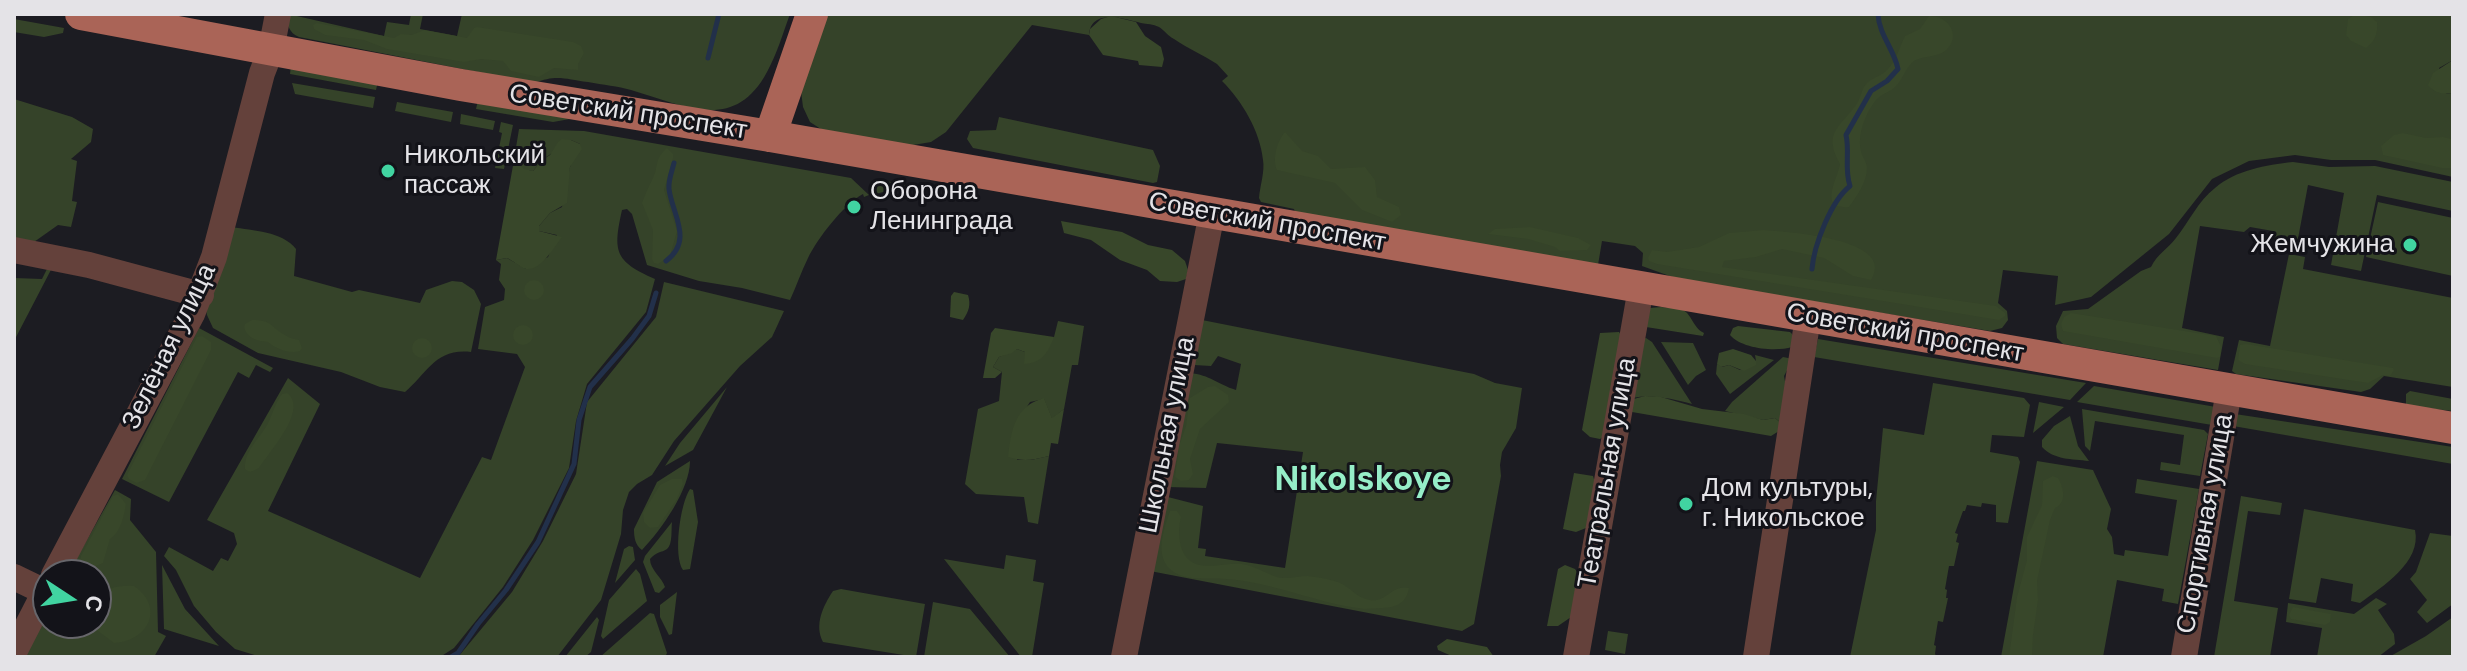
<!DOCTYPE html>
<meta charset="utf-8">
<style>
body{margin:0}
#map{position:relative;width:2467px;height:671px;overflow:hidden;background:#1c1c22;font-family:"DM Sans",sans-serif}
canvas{display:block}
.frame{position:absolute;inset:0;border:16px solid #e4e3e7;pointer-events:none}
.north{position:absolute;left:32px;top:559px;width:80px;height:80px;box-sizing:border-box;background:#131319;border:2px solid #67666b;border-radius:50%;rotate:102deg;font-size:22px;font-weight:700;line-height:32px;text-align:center;color:#e4e3e7}
.north::after{content:'';display:block;margin:auto;width:28px;height:36px;background:#41d4a1;clip-path:polygon(50% 0,100% 100%,50% 72%,0 100%)}
</style>
<div id="map">
<canvas width="2467" height="671"></canvas>
<div class="frame"></div>
<div class="north">С</div>
</div>
<script>
const ctx = document.querySelector('canvas').getContext('2d');
ctx.lineJoin = 'round';
function fillPath(path, color) {
  ctx.fillStyle = color;
  ctx.fill(path, 'evenodd');
}
function strokePath(path, color, width, dash) {
  ctx.strokeStyle = color;
  ctx.lineWidth = width;
  ctx.lineCap = dash ? 'butt' : 'round';
  ctx.setLineDash(dash || []);
  ctx.stroke(path);
}
function drawText(font, color, halo, rows, align = 'center') {
  ctx.font = font + ' "DM Sans",sans-serif';
  ctx.lineWidth = 6;
  ctx.setLineDash([]);
  ctx.textBaseline = 'middle';
  ctx.strokeStyle = halo;
  ctx.fillStyle = color;
  for (const [text, x, y, turn = 0] of rows) {
    ctx.save();
    ctx.translate(x, y);
    ctx.rotate((+turn || 0) * Math.PI / 180);
    ctx.textAlign = isNaN(turn) ? turn : align;
    if (halo) ctx.strokeText(text, 0, 0);
    ctx.fillText(text, 0, 0);
    ctx.restore();
  }
}
const green = new Path2D(`
 M288 14 384 36 387 22 409 25 411 14H423L420 29 457 36 462 14H790C783 33 777 54 767 72 734 134 683 105 631 90 618 86 603 85 588 82 565 79 557 74 534 83L299 37C289 33 286 24 288 14Z
 M827 14H2453V60L2439 68 2446 94 2453 93V177L2375 160H2331L2295 155 2249 161 2212 179 2169 234 2091 297 2055 305 2058 276 2003 270 1998 303 2007 311 2008 320 2002 328 1990 331 1678 279 1642 266 1643 253 1635 246 1602 241 1598 265 1295 212 1294 209 1261 202 1259 198C1260 186 1265 171 1263 160 1260 131 1242 101 1222 81L1228 76 1217 64C1203 55 1187 48 1174 39 1168 36 1164 30 1159 27 1153 24 1147 24 1141 23 1124 19 1091 8 1089 35L1032 25 946 132 931 142 907 146 824 131 810 122 803 107 801 91Z
 M14 19 64 28 63 33 44 37 14 32Z
 M291 65 378 81 376 90 290 74Z
 M292 83 375 97 373 108 295 94Z
 M14 99 72 117 93 129 91 142 71 159 77 161 72 201 77 202 71 227 58 225 34 242 14 238Z
 M478 100 570 116V119L553 122 476 109Z
 M397 102 453 112 451 122 395 111Z
 M461 114 495 121 493 130 460 124Z
 M999 117 1153 150 1160 166 1157 182 1153 183 973 148 967 139 970 131 996 130Z
 M501 122 513 125 504 169 495 168 502 133 499 132Z
 M519 129 584 131 851 178 869 195 864 197 863 194C843 205 818 238 808 258 801 272 796 287 790 300L742 288 699 281 647 265 632 214 627 209 622 210C613 251 614 261 655 279L646 312 587 384 576 421 569 468 533 540 503 587 454 648 440 657H261L235 649 216 632 194 606 176 570 164 556 169 547 213 571 221 558 228 561 237 544 234 533 207 520 288 378 320 404 268 511 420 578 482 457 491 460 525 367 517 354 478 349 485 307 504 300 505 289 499 280 501 264 496 260 507 258 526 269 548 257 557 235 539 231V226L550 213 562 207 570 167 580 144 571 140 542 160 533 171 524 170 514 160Z
 M2293 162 2329 167 2375 166 2453 182V211L2377 195 2361 271 2331 265 2344 193 2308 185 2297 244 2273 239V231L2250 227 2244 232 2200 226 2182 328 2224 337 2218 370 2063 344 2057 338 2056 326 2063 311 2088 309 2141 271 2151 267C2157 254 2168 249 2176 238 2189 222 2198 201 2215 188 2236 170 2266 165 2293 162Z
 M875 179 922 188 904 187 875 194 871 183Z
 M2378 202 2453 218V276L2366 257Z
 M232 227C253 231 282 231 296 249L294 276 352 292 359 290 420 303 426 290 452 281 462 282 474 290 481 304 471 352C435 348 427 374 405 392L380 387 341 372 258 353 213 328 207 315 205 305Z
 M2289 254 2305 257 2303 269 2453 298V387L2384 376 2370 389 2361 392 2236 374 2232 371 2239 340 2270 346Z
 M50 263 54 264 14 341V278L42 279Z
 M664 282 784 311 772 337 740 366 674 441 652 475 637 484 629 492 623 510 621 534 601 600 557 657H458L512 592 543 541 576 474 587 402 656 317Z
 M1202 320 1474 374 1495 383 1522 388 1516 428 1502 452 1500 465 1501 476 1474 624 1462 631 1150 571 1164 496 1203 506 1198 548 1206 549 1205 556 1285 568 1303 452 1217 443 1206 488 1167 487 1190 373C1210 375 1217 384 1236 390L1241 364 1218 356 1211 366 1194 365Z
 M1058 321 1084 326 1078 365H1072L1064 409 1052 419 1044 399 1030 402 1023 413 1017 460H1031L1049 456 1038 524 1028 522 1024 497 976 494 965 484 978 409 999 401 1002 372 993 367 999 357 1017 349 1025 352 1054 337Z
 M199 328 273 368 270 372 256 365 249 378 238 372 169 502 122 479Z
 M1646 338 1652 342 1692 404C1673 399 1652 394 1633 398L1642 339Z
 M1818 339 2086 383 2070 400 1814 357Z
 M1661 342 1693 343 1706 370 1696 376 1688 385Z
 M1755 355 1774 360 1730 394 1716 374 1717 364 1722 367 1729 365 1740 370 1756 361Z
 M1783 357 1793 359 1784 376 1786 387 1781 423 1775 418 1763 420 1725 411 1732 402Z
 M1933 383 2024 398 2030 405 2024 437 1992 435 1990 452 2018 457 2020 462 2008 523 1996 522V505L1982 503 1981 507 1967 505 1965 511H1963L1955 533 1958 534 1956 542 1959 543 1954 566H1949L1945 589 1947 590 1946 598H1948L1943 622 1938 621 1934 645 1936 646 1935 654 1937 657H1850L1876 530V501L1883 428 1924 435Z
 M2094 386 2216 407 2212 425 2077 402Z
 M727 387 693 450 665 466 680 443Z
 M2410 391 2453 399V411C2439 409 2417 408 2406 404V394Z
 M2039 402 2064 407 2033 433Z
 M2082 409 2204 430 2208 434 2200 476 2160 470 2161 462 2180 465 2184 435 2095 421 2090 451 2085 446Z
 M2235 414 2453 447V464L2233 426Z
 M2070 416 2078 446 2089 461C2072 459 2054 460 2042 447V440L2054 426Z
 M690 461C690 489 662 529 642 550 635 545 634 537 634 529L657 482Z
 M2037 461 2093 470 2111 509 2107 529 2112 537 2114 554 2124 556 2125 550 2168 556 2177 500 2135 493 2137 479 2199 489 2178 604 2162 601 2164 589 2117 580 2103 657H2001Z
 M690 489 693 490 698 522 690 569 683 570C673 556 680 504 690 489Z
 M115 490 131 499 130 520 156 552 158 632 166 636 154 657H23L48 611V623H96V575H89V572L74 563Z
 M2241 496 2282 503 2280 515 2248 511 2234 601 2278 608 2270 657H2214Z
 M2304 509 2415 530C2422 562 2382 587 2360 603L2351 601 2353 584 2321 578 2316 603 2289 599Z
 M672 522C671 529 673 544 667 549 661 553 657 551 650 559 650 570 662 577 665 587L659 593 655 592 643 562 645 556Z
 M2430 533 2453 536V604L2427 623 2417 612 2427 600 2410 579 2416 572Z
 M629 546 633 547 635 560 615 583 624 549Z
 M1006 555 1036 560 1033 581 1044 583 1032 657H1021L944 559 1004 569Z
 M162 565 185 609 219 646 164 629Z
 M636 569 640 574 647 601 603 639 601 636 609 600Z
 M841 589 925 604 916 657 823 642C814 625 823 606 833 591Z
 M677 592 672 634 669 635 660 617V605Z
 M2376 598 2387 604 2378 610 2394 634 2395 644 2378 657H2317L2322 628 2286 622 2288 603 2354 614Z
 M933 602 970 609 1010 657H924Z
 M650 613 654 614 667 653 665 657H600Z
 M597 617 599 620 591 652 585 657H565Z
 M2453 617V657H2389L2426 636Z
 M1608 631 1628 634 1625 654 1605 650Z`);
const forest = new Path2D(`
 M2356 14 2371 17 2377 22C2378 34 2375 41 2366 48L2351 41 2346 35 2348 19Z
 M1111 16 1136 22 1145 36 1161 47 1164 59 1162 67 1139 65 1138 61 1103 55 1089 35 1090 29 1101 19Z
 M1929 16C1947 15 1961 34 1948 48 1940 58 1924 55 1914 61 1906 67 1903 79 1896 86 1891 92 1882 93 1876 100 1866 113 1857 134 1861 151 1862 157 1867 162 1867 168 1867 182 1857 196 1849 207 1818 210 1837 180 1840 164 1823 133 1838 129 1856 105 1861 98 1861 89 1867 83 1873 77 1882 76 1888 69 1897 59 1899 48 1905 36L1920 29Z
 M317 23 394 38 401 34 412 35 424 30 467 38 474 28 477 27 573 42 581 46 584 53 578 64V70L554 68 539 77 511 71 503 61 481 59 464 62 387 49 364 40 325 35 314 29 313 25Z
 M2453 60V93C2443 95 2435 93 2428 85L2433 73Z
 M1285 132 1302 151 1318 156 1331 169 1365 167 1375 180 1377 197 1399 207 1401 215 1392 222 1362 210 1335 183 1277 170C1272 159 1277 141 1285 132Z
 M2403 133 2426 138 2443 137 2451 139 2453 143V166L2451 168H2442L2383 155 2381 146 2394 135Z
 M562 139 571 140 580 144 582 149 570 167 567 203 550 213 539 226V231L562 237C554 247 541 271 526 269 521 268 512 260 507 258L496 260 514 160 524 169 533 171 542 160 550 155 558 142Z
 M667 148 673 154V158L664 190 677 231 670 256 658 264 654 263 652 259 653 230 642 203C645 194 649 186 653 178 659 165 654 159 667 148Z
 M1061 221 1122 232 1148 245 1172 250 1185 261 1188 270 1186 279 1177 282 1160 281 1147 270 1120 260 1091 240 1064 233Z
 M1530 227 1578 238 1591 245 1587 250 1560 251 1555 247 1528 239 1488 234 1495 229Z
 M1764 230C1786 232 1898 238 1871 280L1853 276 1824 258 1782 249 1756 257 1724 261 1722 267 1996 306 2005 313V316L1999 320 1657 264 1649 261 1648 258 1652 250 1667 252 1699 247 1729 233Z
 M524 290a10 10 0 1 1 20 0a10 10 0 1 1-20 0Z
 M954 292 968 295C971 305 969 311 963 320L950 317 951 296Z
 M1661 307C1667 308 1675 307 1681 309 1692 313 1692 327 1704 333L1703 336 1646 327 1650 308Z
 M2071 313 2216 336 2221 347 2220 357 2217 358 2063 331 2061 324 2064 317Z
 M252 320C273 320 270 327 285 335 289 338 295 339 299 340L302 348 300 351C289 354 276 349 268 342 258 341 247 339 244 327L245 324Z
 M513 335a10 10 0 1 1 20 0a10 10 0 1 1-20 0Z
 M1738 326 1790 332 1792 334V347C1776 352 1742 349 1730 335L1733 328Z
 M995 328 1054 337C1048 353 1042 363 1024 364L1025 352 1017 349 1012 353 999 357 993 367 1002 372 995 378H983L991 333Z
 M1619 332 1624 340 1607 434 1600 439 1590 437 1582 430 1600 333Z
 M202 336 211 342V350L145 480 137 483 129 479 127 475 197 337Z
 M412 348a10 10 0 1 1 20 0a10 10 0 1 1-20 0Z
 M2246 344 2393 368 2394 370 2390 376 2383 375 2368 383 2245 364 2238 360 2240 345Z
 M1733 349 1751 355 1756 361V365L1744 371 1729 365 1721 367 1717 364 1719 353Z
 M1215 386 1228 395 1229 402 1200 429 1190 459 1193 474 1189 480 1181 481 1175 477 1179 446 1186 426 1190 398 1208 387Z
 M287 393C309 409 270 451 259 468 253 471 250 474 245 469 244 450 260 439 268 423 273 413 275 403 282 394Z
 M1645 396 1661 397 1702 409 1744 414 1763 420 1775 418 1781 423 1779 431 1771 436 1632 412 1630 400Z
 M1044 398 1052 418 1064 409 1058 444 1051 443 1049 456C1034 460 1023 462 1008 457 1011 430 1015 406 1044 398Z
 M1574 473 1593 476 1597 489 1586 528 1576 532 1563 529Z
 M2053 476 2058 478C2064 488 2067 503 2055 508L2050 520 2037 581 2038 600 2033 635 2032 657H2009L2017 597 2027 560V537L2042 505 2043 481Z
 M672 479H682L683 484 677 499 658 527 650 528 644 522 643 513 660 485Z
 M118 494 126 504C124 516 121 532 110 539L103 563C94 567 88 570 80 562L81 556 113 496Z
 M1170 511H1177L1181 517C1178 529 1178 549 1188 559 1201 572 1226 562 1242 564 1255 566 1265 573 1277 577 1286 580 1298 576 1308 576 1317 577 1329 579 1338 582 1351 587 1356 598 1370 600 1386 603 1392 584 1409 588 1405 612 1383 607 1365 609 1318 604 1273 582 1226 579 1208 577 1186 582 1171 570 1154 556 1164 528 1170 511Z
 M1565 565 1575 569 1581 578 1574 615 1558 626H1547L1558 569Z
 M134 586C165 607 149 641 114 643L90 625 89 623H96V600C106 587 119 585 134 586Z
 M2293 607 2331 614 2330 622 2325 625 2291 619 2289 615Z
 M1447 639 1487 647 1494 657H1454L1438 650 1437 646Z`);
const stream = new Path2D(`
 M708 58 719 14
 M666 261C694 240 672 214 669 189 668 181 672 171 674 163
 M1812 269C1814 245 1831 201 1850 186 1844 169 1850 152 1846 135L1871 91 1887 81 1898 69C1894 49 1879 35 1878 14
 M451 657 458 653 478 624 506 590 538 542 574 464 579 420 590 387 632 339 649 316 656 293`);
const minor = new Path2D(`
 M14 250 89 265 201 295
 M54 575 192 314 214 257 262 73 271 50 278 14
 M14 577 45 592
 M14 652 48 586
 M1124 657 1212 213
 M1576 657 1641 288
 M1756 657 1808 317
 M2184 657 2229 390`);
const major = new Path2D(`
 M81 14 461 85 770 136 2453 428
 M770 136 812 14`);
const markers = [
 [388,171,8,"#41d4a1"],
 [854,207,8,"#41d4a1"],
 [2410,245,8,"#41d4a1"],
 [1686,504,8,"#41d4a1"]
];
const streetNames = [
 ["Советский проспект",628,113,9],
 ["Советский проспект",1267,223,10],
 ["Советский проспект",1905,334,10],
 ["Зелёная улица",170,347,-64],
 ["Школьная улица",1168,435,-79],
 ["Театральная улица",1608,473,-80],
 ["Спортивная улица",2206,524,-80]
];
const poiNames = [
 ["Никольский",404,156],
 ["пассаж",404,186],
 ["Оборона",870,192],
 ["Ленинграда",870,222],
 ["Жемчужина",2394,245,"right"],
 ["Дом культуры,",1702,489],
 ["г. Никольское",1702,519]
];
const districtNames = [
 ["Nikolskoye",1363,481]
];
fillPath(green, '#354329');
fillPath(forest, '#38472a');
strokePath(stream, '#22304a', 5);
strokePath(minor, '#64413b', 26);
strokePath(major, '#aa6457', 32);
for (const [x, y, r, color] of markers) {
  const dot = new Path2D();
  dot.arc(x, y, r, 0, 2 * Math.PI);
  ctx.fillStyle = color;
  ctx.fill(dot);
  strokePath(dot, '#131319', 3);
}
drawText('26px', '#e4e3e7', '#131319', streetNames);
drawText('26px', '#e4e3e7', '#131319', poiNames, 'left');
drawText('bold 34px', '#96eec8', '#131319', districtNames);
</script>
